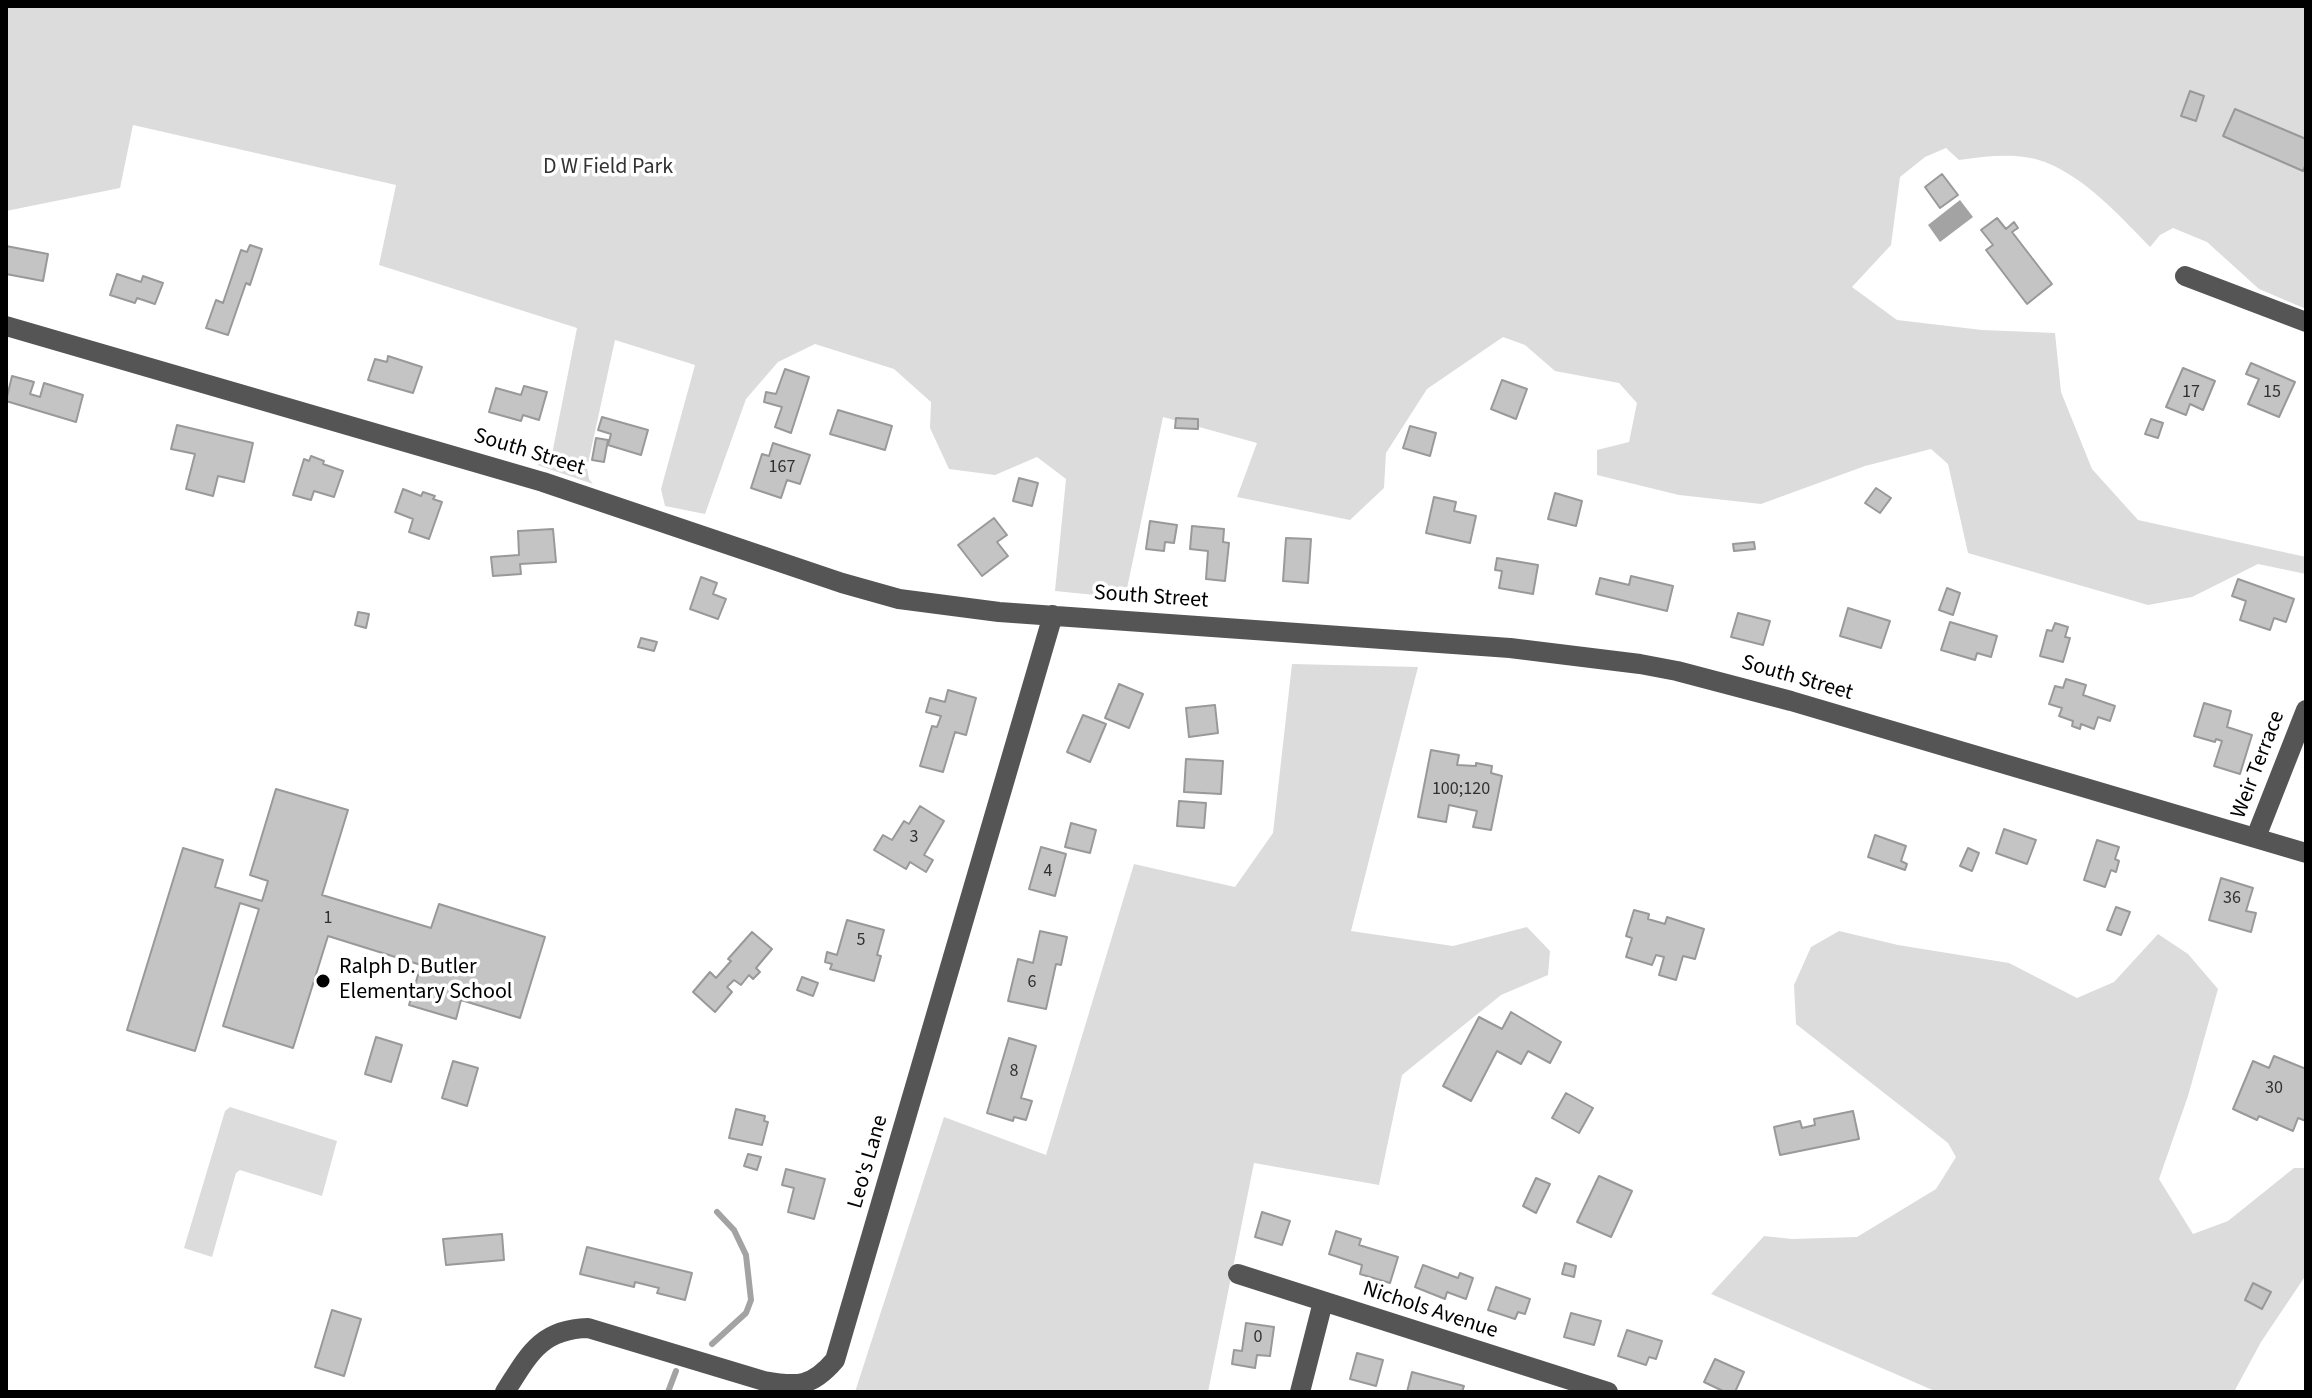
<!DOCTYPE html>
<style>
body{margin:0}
#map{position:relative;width:2312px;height:1398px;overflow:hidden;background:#fff;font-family:"Source Sans 3",sans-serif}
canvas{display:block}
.frame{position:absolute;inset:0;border:8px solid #000;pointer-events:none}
</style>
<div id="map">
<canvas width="2312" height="1398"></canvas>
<div class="frame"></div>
</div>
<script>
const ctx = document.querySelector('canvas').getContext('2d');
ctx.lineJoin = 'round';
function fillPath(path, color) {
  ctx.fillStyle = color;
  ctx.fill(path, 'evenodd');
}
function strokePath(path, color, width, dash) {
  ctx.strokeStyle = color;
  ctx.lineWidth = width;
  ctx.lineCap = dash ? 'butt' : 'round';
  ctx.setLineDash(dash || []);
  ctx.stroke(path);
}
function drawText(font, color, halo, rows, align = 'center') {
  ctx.font = font + ' "Source Sans 3",sans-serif';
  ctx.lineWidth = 7;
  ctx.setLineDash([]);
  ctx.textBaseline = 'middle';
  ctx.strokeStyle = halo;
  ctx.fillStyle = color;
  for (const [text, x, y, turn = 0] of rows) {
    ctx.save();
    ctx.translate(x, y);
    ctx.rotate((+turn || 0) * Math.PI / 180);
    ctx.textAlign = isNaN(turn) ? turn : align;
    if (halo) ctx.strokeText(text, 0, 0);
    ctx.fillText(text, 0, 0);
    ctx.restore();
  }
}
const green = new Path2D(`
 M6 6H2306V309L2259 289 2207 242 2173 228 2160 235 2150 247C2120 216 2086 178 2045 162 2018 152 1987 156 1959 160L1946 148 1925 157 1900 177 1891 245 1852 287 1897 320 1982 330 2055 333 2061 392 2092 469 2138 520 2306 557V574L2258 564 2192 597 2148 605 1968 553 1948 464 1931 449 1865 466 1761 504 1679 495 1597 475V450L1629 442 1637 403 1619 383 1555 371 1525 345 1503 337 1427 389 1386 453 1384 488 1350 520 1237 497 1257 443 1163 417 1125 598 1055 591 1066 479 1037 457 995 475 949 469 930 428 931 402 894 369 815 344 778 362 746 399 705 514 665 506 661 489 695 365 615 340 587 468 589 479 593 484 537 465 546 462 552 454 577 328 379 265 396 185 133 125 120 188 6 211Z
 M1292 664 1418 667 1351 931 1453 946 1527 927 1550 951 1548 975 1501 995 1402 1075 1379 1185 1254 1163 1208 1392H855L944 1117 1046 1155 1134 864 1235 887 1273 833Z
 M1839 931 1898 945 2009 963 2077 998 2114 982 2158 934 2188 954 2218 989 2188 1096 2159 1179 2193 1234 2228 1221 2294 1168H2306V1275L2261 1342 2234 1392H1937L1711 1294 1764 1236 1792 1239 1857 1237 1936 1189 1956 1157 1948 1143 1796 1024 1794 985 1811 947Z
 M230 1107 337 1141 322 1196 240 1170 236 1173 212 1257 184 1248 225 1111Z`);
const water = new Path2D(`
 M1960 200 1973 217 1940 242 1928 225Z`);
const stream = new Path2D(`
 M712 1344 746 1313 751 1300 746 1255 734 1230 717 1212
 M668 1392 676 1371`);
const building = new Path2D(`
 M2190 91 2204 96 2196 121 2181 116Z
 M2235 109 2306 139V164L2303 171 2223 136Z
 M1942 174 1958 195 1940 208 1925 187Z
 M1997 218 2006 229 2014 222 2018 228 2012 232 2052 284 2027 304 1986 250 1993 245 1981 230Z
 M250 245 262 249 250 285 246 283 228 335 206 328 216 300 223 303 241 250 247 252Z
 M6 246 48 254 43 281 6 274Z
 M117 274 141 282 143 276 163 283 155 304 137 298 135 303 110 295Z
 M388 356 422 367 413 393 368 380 375 359 387 362Z
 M2251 363 2295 382 2279 417 2248 404 2259 379 2246 374Z
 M2183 368 2215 381 2203 410 2190 404 2186 415 2166 407Z
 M785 369 809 377 791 433 775 427 782 407 764 402 766 392 776 394Z
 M12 376 34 382 30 394 40 397 44 383 83 395 76 422 6 401Z
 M1502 380 1527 389 1516 419 1491 409Z
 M524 386 547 392 539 420 523 415 521 421 489 412 496 388 521 395Z
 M838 410 892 426 885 450 830 434Z
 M602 417 648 430 641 455 608 445 611 434 598 430Z
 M1176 418 1198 419V429L1175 428Z
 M2151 419 2163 423 2158 438 2145 434Z
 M177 425 253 443 244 482 218 476 213 496 186 489 195 454 171 449Z
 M1410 426 1436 433 1430 456 1403 448Z
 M596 438 608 440 604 462 592 460Z
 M773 443 810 455 800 484 787 480 781 498 751 488 762 454 769 456Z
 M311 456 324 461 323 464 343 471 334 497 314 491 311 500 293 495 304 459 309 461Z
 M1019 478 1038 483 1032 506 1013 501Z
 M1876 488 1891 498 1880 513 1865 503Z
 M403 489 421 496 423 492 435 496 433 499 442 502 429 539 409 532 413 519 395 512Z
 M1555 493 1582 501 1576 526 1548 519Z
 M1434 497 1456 502 1454 511 1476 516 1470 543 1426 533Z
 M994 518 1007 535 997 542 1008 556 982 576 958 545Z
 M1150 521 1177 525 1174 543 1165 542 1164 551 1146 549Z
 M1192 526 1224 529 1223 542 1229 543 1225 581 1206 579 1208 551 1190 549Z
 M553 529 556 562 520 564 521 574 493 576 491 557 519 555 518 531Z
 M1286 538 1311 539 1308 583 1283 581Z
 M1754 542 1755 549 1734 551 1733 544Z
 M1497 558 1538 565 1533 594 1499 588 1502 571 1495 570Z
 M1631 576 1673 586 1667 611 1596 594 1600 578 1629 585Z
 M701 577 717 583 713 594 726 599 718 619 690 609Z
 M2238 579 2294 599 2286 622 2274 618 2270 630 2240 620 2246 601 2232 596Z
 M1947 588 1960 593 1953 615 1939 610Z
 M1848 608 1890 621 1881 648 1840 636Z
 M358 612 369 614 366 628 355 625Z
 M1738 613 1770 621 1763 645 1731 637Z
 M1950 622 1997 636 1991 657 1977 653 1975 660 1941 650Z
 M2055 623 2068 627 2065 637 2070 638 2063 662 2040 656 2047 630 2052 631Z
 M641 638 657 642 654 651 638 647Z
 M2066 679 2086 685 2083 695 2115 706 2110 721 2098 717 2094 729 2081 724 2080 729 2072 726 2073 721 2059 716 2062 708 2049 704 2055 686 2063 688Z
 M1119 684 1143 694 1129 728 1105 718Z
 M948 690 976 698 966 735 955 732 943 772 920 766 932 726 937 727 941 716 926 712 930 698 945 702Z
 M2204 703 2231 711 2227 727 2252 735 2240 774 2214 766 2222 741 2216 739 2215 742 2194 736Z
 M1215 705 1218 733 1189 737 1186 708Z
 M1083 715 1106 724 1090 762 1067 752Z
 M1431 750 1459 755 1457 765 1476 766V763L1492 766 1491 773 1502 776 1491 830 1473 827 1477 811 1449 805 1446 822 1418 817Z
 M1186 759 1223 761 1221 794 1184 792Z
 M276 789 348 810 322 895 431 928 439 904 545 937 520 1018 461 1000 456 1019 409 1005 421 965 328 936 293 1048 223 1026 259 909 240 903 195 1051 127 1030 183 848 223 860 215 887 262 901 268 881 250 875Z
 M1179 801 1206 803 1204 828 1177 826Z
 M920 806 944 821 924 855 933 860 926 872 910 862 906 869 874 850 883 835 892 840 904 821 909 824Z
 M1071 823 1096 830 1090 853 1065 847Z
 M2004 829 2036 840 2027 864 1996 853Z
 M1875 835 1906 846 1901 861 1907 864 1905 870 1868 857Z
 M2097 840 2119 847 2115 859 2119 861 2116 872 2111 870 2105 887 2084 880Z
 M1041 847 1066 854 1055 896 1029 889Z
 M1968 848 1979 853 1972 871 1960 866Z
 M2221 878 2253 888 2246 911 2256 913 2251 932 2209 920Z
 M2116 907 2130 912 2121 935 2107 930Z
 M1634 910 1649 914 1648 919 1665 924 1667 917 1704 929 1695 959 1683 956 1676 980 1659 975 1664 957 1656 955 1652 965 1626 957 1632 938 1626 936Z
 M847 920 884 930 877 955 881 956 874 981 830 969 832 964 825 962 827 952 837 955Z
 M1040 931 1067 937 1061 965 1056 964 1046 1009 1008 1001 1018 959 1033 963Z
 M752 932 772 949 756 968 760 972 753 979 749 975 741 985 734 980 727 987 732 992 715 1012 693 992 710 972 716 978 731 961 728 959Z
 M802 977 818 983 813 996 797 990Z
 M1511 1012 1561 1042 1550 1063 1528 1051 1521 1064 1497 1051 1471 1101 1443 1086 1479 1017 1502 1029Z
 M376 1037 402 1045 391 1082 365 1074Z
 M1009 1038 1036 1046 1021 1098 1032 1101 1026 1120 1014 1117 1013 1121 987 1113Z
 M2274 1056 2306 1069V1121L2298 1118 2293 1131 2259 1116 2257 1120 2233 1109 2253 1061 2269 1068Z
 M453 1061 478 1068 467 1106 442 1098Z
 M1566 1093 1593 1108 1579 1133 1552 1118Z
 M736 1109 765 1116 764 1121 768 1122 762 1145 729 1138Z
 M1853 1111 1859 1139 1780 1155 1774 1127 1800 1121 1802 1128 1815 1125 1814 1119Z
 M748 1154 761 1157 757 1170 744 1166Z
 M786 1169 825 1179 814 1219 788 1212 794 1188 782 1185Z
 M1599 1176 1632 1191 1611 1237 1577 1222Z
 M1536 1178 1550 1184 1536 1213 1523 1206Z
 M1262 1212 1290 1221 1282 1245 1255 1237Z
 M1336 1231 1361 1239 1359 1245 1398 1257 1390 1283 1360 1274 1362 1265 1329 1254Z
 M502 1234 504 1260 446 1265 443 1239Z
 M587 1247 692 1273 685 1300 657 1293 659 1288 635 1282 634 1287 580 1274Z
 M1565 1263 1576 1266 1574 1277 1562 1274Z
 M1423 1265 1458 1278 1460 1273 1473 1278 1466 1299 1447 1292 1445 1299 1415 1287Z
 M2253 1283 2271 1292 2262 1309 2245 1300Z
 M1496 1287 1530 1299 1525 1314 1518 1312 1515 1319 1488 1310Z
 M332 1310 361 1319 344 1376 315 1367Z
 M1571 1313 1601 1321 1594 1345 1564 1337Z
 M1246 1323 1274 1327 1270 1356 1257 1355 1255 1368 1232 1364 1234 1350 1242 1351Z
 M1627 1330 1662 1341 1656 1359 1649 1357 1646 1365 1618 1356Z
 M1357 1353 1383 1360 1376 1386 1350 1379Z
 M1715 1359 1744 1372 1735 1392H1725L1704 1382Z
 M1412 1372 1464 1386 1462 1392H1407Z`);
const minor = new Path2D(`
 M2185 276 2306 322
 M6 326 543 482 842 583 899 599 999 612 1510 648 1640 664 1677 671 1791 701 2306 853
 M2256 837 2306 710
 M1238 1274 1608 1392
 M505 1392C528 1356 540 1329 588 1328L764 1381C798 1387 812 1387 835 1360L1053 615
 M1300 1392 1323 1302`);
const markers = [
 [323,981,8,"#000"]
];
const numberNames = [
 ["17",2191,393],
 ["15",2272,393],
 ["167",782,468],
 ["100;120",1461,790],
 ["3",914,838],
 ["4",1048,872],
 ["36",2232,899],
 ["1",328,919],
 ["5",861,941],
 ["6",1032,983],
 ["8",1014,1072],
 ["30",2274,1089],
 ["0",1258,1338]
];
const parkNames = [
 ["D W Field Park",608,168]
];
const streetNames = [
 ["South Street",529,453,17],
 ["South Street",1151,598,4],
 ["South Street",1797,679,16],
 ["Weir Terrace",2259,765,-69],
 ["Leo's Lane",869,1162,-74],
 ["Nichols Avenue",1430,1311,18]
];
const poiNames = [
 ["Ralph D. Butler",339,968],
 ["Elementary School",339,993]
];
fillPath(green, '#dcdcdc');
fillPath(water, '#a3a3a3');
strokePath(stream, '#a3a3a3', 6);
fillPath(building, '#c4c4c4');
strokePath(building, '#999', 2);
strokePath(minor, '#555', 20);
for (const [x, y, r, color] of markers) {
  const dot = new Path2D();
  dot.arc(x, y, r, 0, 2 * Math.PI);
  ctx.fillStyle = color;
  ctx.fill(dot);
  strokePath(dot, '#fff', 3);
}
drawText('18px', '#313131', null, numberNames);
drawText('22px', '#333', '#fff', parkNames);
drawText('22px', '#000', '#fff', streetNames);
drawText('22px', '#000', '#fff', poiNames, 'left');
</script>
